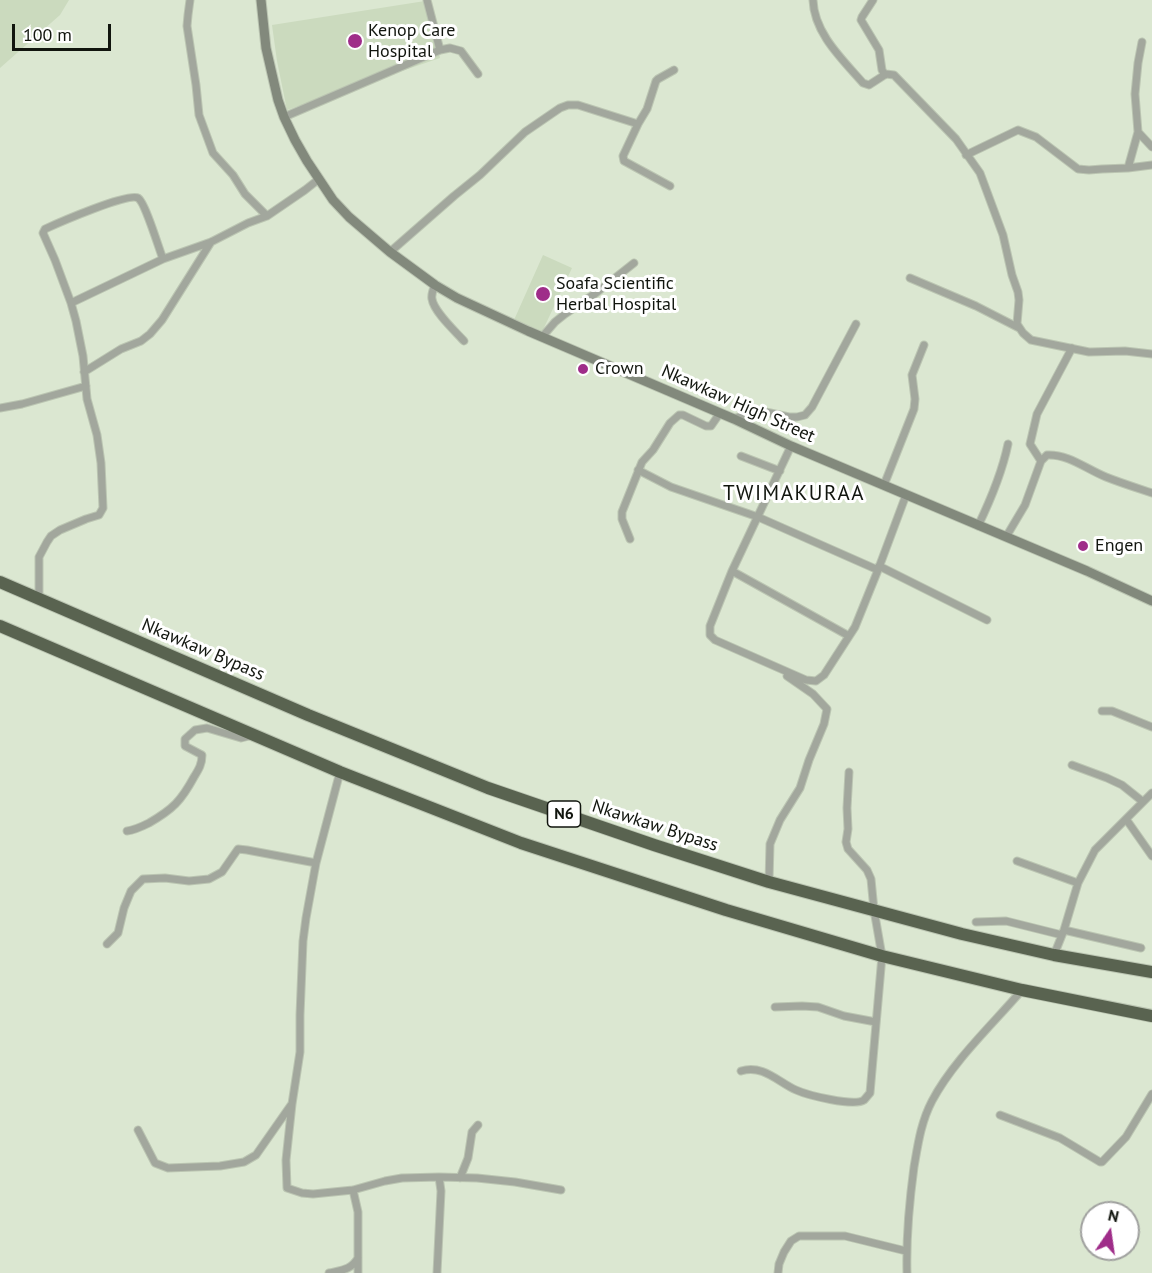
<!DOCTYPE html>
<style>
body{margin:0}
#map{position:relative;width:1152px;height:1273px;overflow:hidden;background:#dbe7d1;font-family:"PT Sans",sans-serif}
canvas{display:block}
.north{position:absolute;left:1080px;top:1201px;width:60px;height:60px;box-sizing:border-box;background:#fff;border:2px solid #a0a19f;border-radius:50%;rotate:13deg;font-size:16px;font-weight:700;line-height:24px;text-align:center;color:#11150e}
.north::after{content:'';display:block;margin:auto;width:21px;height:27px;background:#9f2d89;clip-path:polygon(50% 0,100% 100%,50% 72%,0 100%)}
.scale{position:absolute;left:12px;top:24px;width:99px;height:27px;box-sizing:border-box;border:3px solid #11150e;border-top:0;padding-left:8px;font-size:18px;line-height:21px;white-space:nowrap;color:#11150e;-webkit-text-stroke:4px #fff;paint-order:stroke}
</style>
<div id="map">
<canvas width="1152" height="1273"></canvas>
<div class="north">N</div>
<div class="scale">100 m</div>
</div>
<script>
const ctx = document.querySelector('canvas').getContext('2d');
ctx.lineJoin = 'round';
function fillPath(path, color) {
  ctx.fillStyle = color;
  ctx.fill(path, 'evenodd');
}
function strokePath(path, color, width, dash) {
  ctx.strokeStyle = color;
  ctx.lineWidth = width;
  ctx.lineCap = dash ? 'butt' : 'round';
  ctx.setLineDash(dash || []);
  ctx.stroke(path);
}
function drawText(font, color, halo, rows, align = 'center') {
  ctx.font = font + ' "PT Sans",sans-serif';
  ctx.lineWidth = 6;
  ctx.setLineDash([]);
  ctx.textBaseline = 'middle';
  ctx.strokeStyle = halo;
  ctx.fillStyle = color;
  for (const [text, x, y, turn = 0] of rows) {
    ctx.save();
    ctx.translate(x, y);
    ctx.rotate((+turn || 0) * Math.PI / 180);
    ctx.textAlign = isNaN(turn) ? turn : align;
    if (halo) ctx.strokeText(text, 0, 0);
    ctx.fillText(text, 0, 0);
    ctx.restore();
  }
}
const built = new Path2D(`
 M0 0H69L60 15 0 68Z
 M425 1 440 58 287 110 277 61 272 25Z
 M543 255 572 268 542 332 514 320Z`);
const street = new Path2D(`
 M190 0 188 15 187 26 196 85 199 115 213 153 233 175 245 194 267 216
 M427 0 440 50
 M813 0C814 33 842 59 863 83L869 85 886 74 894 75 956 139 980 173 1003 235 1012 275 1018 292 1019 300 1017 324 1023 333 1031 340 1089 352 1125 351 1152 354
 M873 0 862 17 861 20 879 50 882 70 885 75
 M284 117 440 50 450 48 461 51 478 74
 M638 124 623 156 624 161 670 186
 M1138 132 1152 147
 M966 155 1018 130 1036 137 1078 169 1089 170 1102 169 1128 168 1152 165
 M1128 168 1138 132 1135 94 1138 63 1142 42
 M390 252 454 196 480 175 525 132 560 108 568 105H578L638 124 647 109 656 81 658 79 674 70
 M910 278 976 306 1019 328
 M435 285C433 290 431 294 432 299 434 312 455 331 464 341
 M71 303 55 260 43 233 45 229C58 223 129 192 138 198 145 202 159 249 163 259
 M542 337 555 322 565 314 596 293 634 263
 M84 372 121 349 141 341 150 334 162 320 211 242
 M0 408 22 404 86 386
 M734 419 756 410 789 417H797L805 415 812 407 856 324
 M791 446 732 571 710 626V635L715 640 806 680 816 681 824 675 855 627 878 570 906 495
 M741 456 780 471
 M1041 461 1030 444 1037 414 1072 348
 M638 470 671 487 758 517 878 570
 M884 485 914 409 915 399 912 375 924 345
 M978 526C991 499 1002 473 1008 444
 M1006 537 1025 505 1041 461 1047 455C1069 454 1086 469 1106 477 1121 483 1137 488 1152 493
 M630 539 622 519V512L642 462 653 450 670 423 679 415H683L706 426H711L720 413
 M879 566 987 620
 M732 571 849 636
 M39 599V557L47 542 51 536 60 530 86 519 99 515 103 508 101 463 97 435 87 399 83 356 76 321 71 303 163 259 211 242 248 223 267 216 305 190 319 179
 M1102 711H1112L1152 727
 M1072 765 1107 778 1122 785 1142 801
 M340 772 316 863 306 918 303 941 300 1015V1052L292 1104 286 1160 287 1188 302 1193 313 1194 353 1190 385 1181 402 1178 439 1177 441 1191 437 1273
 M1126 819 1152 856
 M127 831C135 830 141 827 149 823 173 809 181 801 194 777 199 769 202 764 202 755L185 746V739L195 730 207 728 241 738 253 735
 M1017 861 1078 883
 M769 882 770 844 780 820 800 788 809 760 824 724 827 709 813 694 787 676
 M976 922 1006 921 1062 935
 M1064 930 1141 948
 M107 944 118 933 124 908 131 891 143 879 165 878 189 881 209 879 222 872 238 849 247 850 316 863
 M1054 955 1064 930 1078 883 1095 850 1152 793
 M775 1007 802 1006 818 1007 844 1016 876 1022
 M741 1071C763 1064 778 1082 796 1090 807 1095 854 1107 864 1100 865 1099 869 1094 870 1093L882 956 874 910 871 879 867 870 848 849 846 842 848 829 847 808 849 772
 M1000 1115 1060 1138 1100 1162H1102L1126 1137 1152 1094
 M138 1130 155 1163 168 1168 220 1166 244 1162 256 1155 291 1105
 M439 1177 477 1178 515 1182 561 1190
 M460 1178 468 1158 472 1132 478 1125
 M353 1190 358 1212V1273
 M329 1273C342 1270 351 1270 358 1258
 M778 1273 779 1264 784 1252 791 1241 799 1236H845L906 1251
 M907 1273C906 1236 909 1204 914 1167 918 1144 921 1122 932 1101 953 1061 993 1024 1022 990`);
const secondary = new Path2D(`
 M261 0 266 48 278 100 284 117 295 140 307 161 333 200 349 217 390 252 435 285 457 298 528 331 734 419 791 446 1087 571 1152 601`);
const highway = new Path2D(`
 M0 582 308 715 488 788 654 845 769 882 962 934 1054 955 1152 972
 M0 626 340 772 521 843 726 910 882 956 1022 990 1152 1016`);
const markers = [
 [355,41,8,"#9f2d89"],
 [543,294,8,"#9f2d89"],
 [583,369,6,"#9f2d89"],
 [1083,546,6,"#9f2d89"]
];
const shields = [
 [564,814,33]
];
const shieldNames = [
 ["N6",564,814]
];
const poiNames = [
 ["Kenop Care",368,31],
 ["Hospital",368,52],
 ["Soafa Scientific",556,284],
 ["Herbal Hospital",556,305],
 ["Crown",595,369],
 ["Engen",1095,546]
];
const streetNames = [
 ["Nkawkaw High Street",738,404,24],
 ["Nkawkaw Bypass",203,650,23],
 ["Nkawkaw Bypass",655,826,18]
];
const quarterNames = [
 ["TWIMAKURAA",794,494]
];
fillPath(built, '#cbdabe');
strokePath(street, '#bbc5b2', 9);
strokePath(secondary, '#bbc5b2', 11);
strokePath(highway, '#bbc5b2', 14);
strokePath(street, '#a2a79d', 7);
strokePath(secondary, '#82897c', 9);
strokePath(highway, '#596350', 12);
for (const [x, y, r, color] of markers) {
  const dot = new Path2D();
  dot.arc(x, y, r, 0, 2 * Math.PI);
  ctx.fillStyle = color;
  ctx.fill(dot);
  strokePath(dot, '#fff', 2);
}
for (const [x, y, w] of shields) {
  const box = new Path2D();
  box.roundRect(x - w / 2, y - 13, w, 26, 4.5);
  ctx.fillStyle = '#fff';
  ctx.fill(box);
  strokePath(box, '#11150e', 1.5);
}
drawText('bold 16px', '#11150e', null, shieldNames);
drawText('18px', '#11150e', '#fff', poiNames, 'left');
drawText('18px', '#11150e', '#fff', streetNames);
ctx.letterSpacing = '1.5px';
drawText('21px', '#11150e', '#fff', quarterNames);
ctx.letterSpacing = '0px';
</script>
